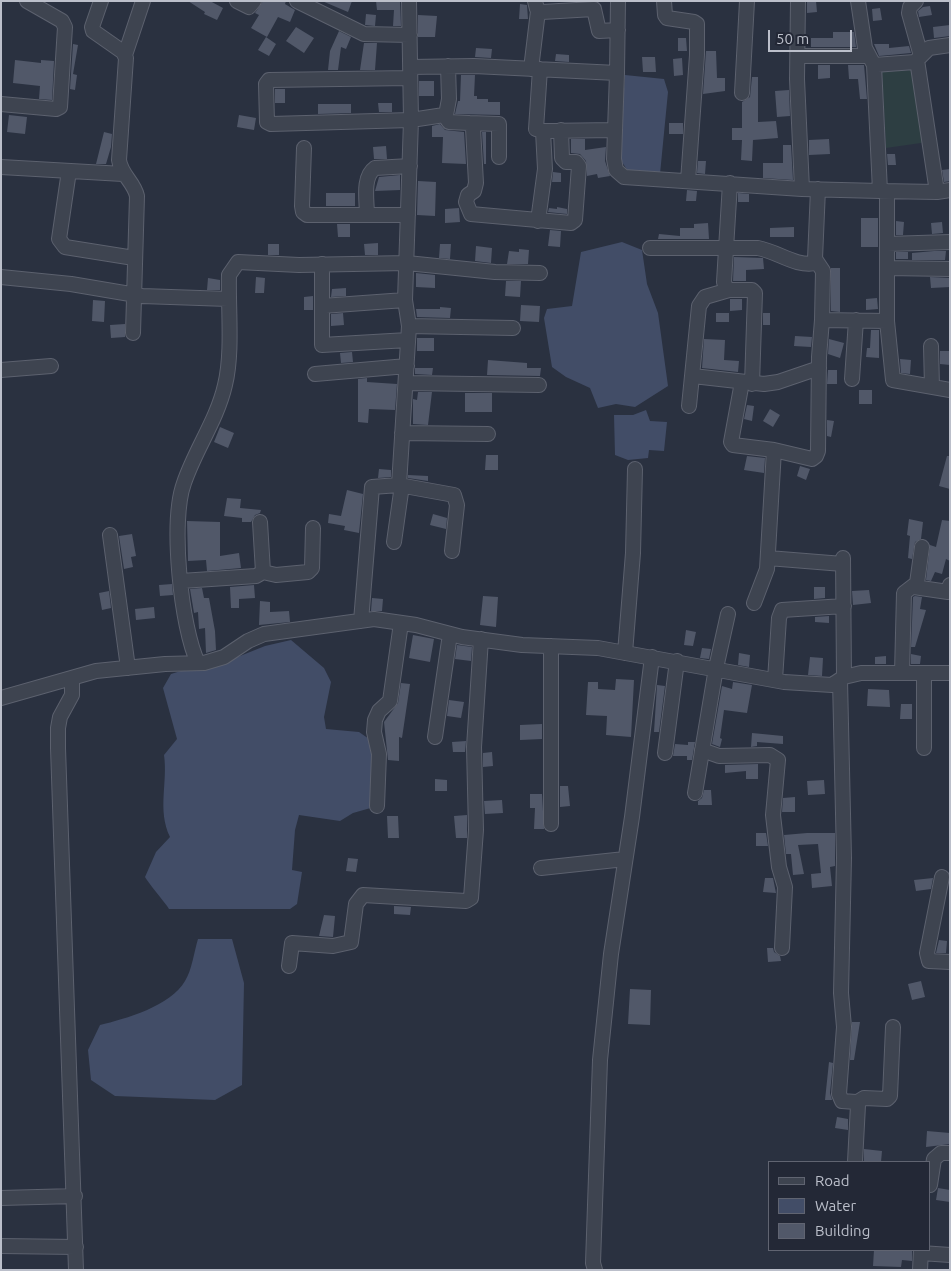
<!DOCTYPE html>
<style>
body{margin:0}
#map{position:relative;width:951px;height:1271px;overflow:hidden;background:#2a3140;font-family:Ubuntu,sans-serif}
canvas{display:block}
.frame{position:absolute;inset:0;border:2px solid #bbbfca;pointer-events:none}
.legend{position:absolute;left:768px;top:1161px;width:162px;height:90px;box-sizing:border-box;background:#232836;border:1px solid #606471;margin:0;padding:6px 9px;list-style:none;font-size:15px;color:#bbbfca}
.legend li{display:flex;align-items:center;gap:10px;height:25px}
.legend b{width:25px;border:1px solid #606471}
.scale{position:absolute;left:768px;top:30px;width:84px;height:22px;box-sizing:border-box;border:2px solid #bbbfca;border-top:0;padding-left:6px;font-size:15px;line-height:18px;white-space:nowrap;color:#bbbfca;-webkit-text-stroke:4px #232836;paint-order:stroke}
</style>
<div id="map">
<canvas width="951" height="1271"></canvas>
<div class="frame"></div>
<ul class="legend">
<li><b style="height:6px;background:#3e4450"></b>Road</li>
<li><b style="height:14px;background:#424d67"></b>Water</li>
<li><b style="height:14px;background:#515869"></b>Building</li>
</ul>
<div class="scale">50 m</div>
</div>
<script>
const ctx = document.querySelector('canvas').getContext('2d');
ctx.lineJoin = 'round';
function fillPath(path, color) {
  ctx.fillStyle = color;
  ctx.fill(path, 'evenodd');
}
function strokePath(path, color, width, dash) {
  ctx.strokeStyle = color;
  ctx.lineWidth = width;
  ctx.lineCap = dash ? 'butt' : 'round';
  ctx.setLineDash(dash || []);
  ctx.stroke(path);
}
const green = new Path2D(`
 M914 70 928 142 886 148 882 72Z`);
const water = new Path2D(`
 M625 75 664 79 668 92 660 174 629 173 619 157Z
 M622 242 642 250 647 284 658 313 668 386 635 407 616 404 598 408 590 388 566 377 552 367 544 318 547 309 572 306 581 252Z
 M646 410 650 421 667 422 664 451 649 450 648 458 628 460 615 455 614 415H633Z
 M291 640 324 668 331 682 324 717 326 729 359 732 372 741 374 807 353 813 340 821 299 815 295 830 292 870 302 872 297 904 290 909H169C168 906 149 884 145 877L156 852 170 837C157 810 168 783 164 755L177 739 163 688 171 674 200 665 220 664 265 646Z
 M198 939H232L244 983 242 1085 215 1100 115 1096 91 1080 88 1050 100 1025C125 1019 171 1006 185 981 192 970 194 952 198 939Z`);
const building = new Path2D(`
 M188 1H210L223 8 217 20 204 14 205 12Z
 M263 1H286L285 4 295 10 290 22 278 17 267 37 251 28 259 15 255 13Z
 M322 1H352L348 12Z
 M376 1H400L401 26H393L394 10H377Z
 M807 1H816L817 12 807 13Z
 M520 4 527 5 528 19H519Z
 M930 6 932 15 919 17 918 11 923 7Z
 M880 8 882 20 873 21 872 9Z
 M366 14 376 15 375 26 365 25Z
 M418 15 437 16 435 37H418Z
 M950 25V36L934 38 933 27Z
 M296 27 314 38 304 53 286 41Z
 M339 31 351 37 346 49 341 47 338 70H328L330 51Z
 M833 32H854L856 47H811V38H833Z
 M266 37 276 44 269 56 258 50Z
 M678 38H686L687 51H678Z
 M364 43H377L375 70H360Z
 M73 44 78 45 73 74 77 75 75 90 70 89Z
 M874 44H889V48L909 46 911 53 879 56Z
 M476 48 492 49 491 58 475 57Z
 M706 51H716L717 78H725V91L703 94Z
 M556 54 569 55V62L555 61Z
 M642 57H655L656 72H643Z
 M682 58 683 75 674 76 673 59Z
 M15 60 41 63V60L54 61 52 100 39 99 40 86 13 83Z
 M818 65H830V78L818 79Z
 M848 65H864L867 99H860L858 79H849Z
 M461 75H475L474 96H477V99H488V102H500V115L455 114 458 101H460Z
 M752 77H758V122L776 121 778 138 753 140 752 161 741 160 742 140H732V128H742V102L750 97Z
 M419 81H434V96H419Z
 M275 89H285V103H275Z
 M789 90 790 116 777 117 775 91Z
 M378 103H392V112H379Z
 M318 104H351V113L318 114Z
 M9 115 27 117 25 134 7 132Z
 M239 115 256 118 254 130 237 127Z
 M669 123H683V134H669Z
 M440 124 445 130 464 132 466 164 442 163 443 137H432V126Z
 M104 132 112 134 111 147 106 164H96Z
 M482 132H486V164H484Z
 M571 139H585V150L606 147 605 161 610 176 598 178 597 174 587 176 586 161 580 154 571 153Z
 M829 139 830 154 809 155V140Z
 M783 145H791L793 180 763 178V163H783Z
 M386 146 387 159H374L373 147Z
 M887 154H895L896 165H888Z
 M698 161H706L705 174 697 173Z
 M950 169V181L944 182 942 170Z
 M553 172 561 173V182H552Z
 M400 175V190L375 191 379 177Z
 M418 181 436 182 435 216 417 215Z
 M687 190 697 191 696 201H686Z
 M326 193H355V206H326Z
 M738 193 749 194V202H738Z
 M557 207 567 209V214L548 212 549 208 557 209Z
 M459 208 460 222 445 223V209Z
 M861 218H878V247H861Z
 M896 221 904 222 903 235H896Z
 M942 222 943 233 932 234 931 223Z
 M708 223 709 239H658L659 234 680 236V228H694V224Z
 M337 224H350V237H338Z
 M794 227V237H770V228Z
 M550 230 561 231 560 247 548 246Z
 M378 243V255H365L364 244Z
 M268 244H279V255H268Z
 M440 244H451L450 259 439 258Z
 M476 246 492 248 491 263 475 261Z
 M519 249 529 250 528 264H507L509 251 519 252Z
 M934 251H946L945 260H912V253Z
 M896 252H908V259H896Z
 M734 257 763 258 764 269 746 270V281H733Z
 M831 268H840V312L831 311Z
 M416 273 435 275V288L416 287Z
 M256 277 265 278 264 293H255Z
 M930 277 950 278V287L931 288Z
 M208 278 220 280V290H207Z
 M506 281H521L520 297 505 296Z
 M346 288V296L331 297 332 289Z
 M313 296V310H304V297Z
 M877 298 878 309 866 310V299Z
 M730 299H742V310L730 311Z
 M93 300 105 301 104 322 92 321Z
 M521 305 540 306 539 322 520 321Z
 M440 307 451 308 450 318 417 317 416 309H440Z
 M343 313 344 325 331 326V314Z
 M716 313H729V322H716Z
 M763 313H770V325H763Z
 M125 324V337L111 338 110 325Z
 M871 330H879V358L866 357 867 348H870Z
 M795 336 812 337 811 347 794 346Z
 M417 338H434V351H417Z
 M704 339 725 340 724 360 739 361 738 372 702 368Z
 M829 339 844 343 840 358 828 354Z
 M940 351H950V365L940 364Z
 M352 352 353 362 341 363 340 353Z
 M900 359 911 360 910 374 901 373Z
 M488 360 527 363V368H541L540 376 487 375Z
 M415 368H433L432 375 415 374Z
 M828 370H837V384H827Z
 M367 378V382L397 384 395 410 369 409 368 423 358 422V379Z
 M859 390H872V404H859Z
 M418 392H432L428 425 413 424V399L417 400Z
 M465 393H492V412H465Z
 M747 405 754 406 752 421 744 419Z
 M770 409 780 415 773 427 763 421Z
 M827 420 834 421 831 437 827 436Z
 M220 427 234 433 228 448 214 442Z
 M486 455H498V470H485Z
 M747 456 765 458 764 473 744 470Z
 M947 456H950V489L939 486Z
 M800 466 810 469 806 480 797 476Z
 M379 469 391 470V477L378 478Z
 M408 475 428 476V481L408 478Z
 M347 490 363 494 359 533 344 530 345 526 328 523 329 514 341 516Z
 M227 498 241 499 240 508 261 510 260 513 255 515 251 522H242V518L224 516Z
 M433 514 447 518 446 529 430 525Z
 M909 519 923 522 921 539 915 542 912 559 908 558 910 536 907 535Z
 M942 520 950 521V561L946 559 942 574 935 572 931 581 926 580 930 545 936 547Z
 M187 521 220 522V556L239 553 241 568 207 571 206 560 188 561Z
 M132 534 136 556 131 557 133 567 124 569 119 536Z
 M172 584 173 595 160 596 159 585Z
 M254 585 255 598 239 599V608H231L230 587Z
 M814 587H825V598L814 599Z
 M202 588 204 598H209L215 631 216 650 206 653 205 628 199 629 198 612 194 613 190 589Z
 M869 590 871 603 853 605 852 591Z
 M109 591 111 608 102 610 99 593Z
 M483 596 498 597 496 627 480 625Z
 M915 596 922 597 920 609 926 610 915 647H911L913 597Z
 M372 598 383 599 382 611H371Z
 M260 601 270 602V612L289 611 290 622 259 625Z
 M154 607 155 618 136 620 135 609Z
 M829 616V623L815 622V617Z
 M686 630 696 632 693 646 684 645Z
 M413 635 434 639 430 662 409 658Z
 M457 645 472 647 471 661 455 659Z
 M702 648 711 649 709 659 700 658Z
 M739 653 750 655 749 667 738 665Z
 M911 654 921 656 920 664H911Z
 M886 656V664H875V657Z
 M810 657 823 658 822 676 808 675Z
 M616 679 634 680 631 737 606 735 607 716 586 715 588 682H598V689L615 690Z
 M733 682 752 685 747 713 724 710 720 738 722 739 720 747 712 744 722 686 732 689Z
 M401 683 410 684 402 738 399 737V761L388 760 384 722 398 703Z
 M657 685 665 686 659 732H654Z
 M868 689 889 690 890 707 867 706Z
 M449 700 464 702 461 718 447 716Z
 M901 704H912V719H900Z
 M542 724V739L520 740V725Z
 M752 733 783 736V744L757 742V746L751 747Z
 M466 741 465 752H453L452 742Z
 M688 742H695L692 760H687V756H673L675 744 688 745Z
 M492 752 493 766 483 767V753Z
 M758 764V779H746V771L725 773V765Z
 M435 779 447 780V791H435Z
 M824 780 825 794 808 795 807 781Z
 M560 786H568L570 806 560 807Z
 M704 790H711L712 805H698V801L702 798Z
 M530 794H542L544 829H534L535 808H530Z
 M795 797V812H782L783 798Z
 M502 800 503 813 485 814 484 801Z
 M467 815V838H456L454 816Z
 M387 816H398L399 838H388Z
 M756 833H766L768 846H756Z
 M807 833H835V866L830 867 832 886 812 888 811 874 821 873 818 844 798 845 804 874 793 875 791 854H786L784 835Z
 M348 858 358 859 356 872 346 871Z
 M765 878H773L776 893 763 892Z
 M933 878 931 889 916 891 914 880Z
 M394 906 411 907 410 915 394 914Z
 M324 915 335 916 333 937 319 936Z
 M939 940 947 941 946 953H936Z
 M767 948H773L774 952 780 956 781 961 768 962Z
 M921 981 925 997 912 1000 908 984Z
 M630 989 651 990 650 1025 628 1024Z
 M852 1022H860L854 1060H850Z
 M829 1062 833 1063 830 1093 832 1100H825Z
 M837 1117 848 1119V1130L835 1128Z
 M927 1131 950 1133V1144L926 1147Z
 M864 1149 882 1151 881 1162H864Z
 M938 1188 950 1190V1202L936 1200Z
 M874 1250H912V1261L902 1260 901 1267 873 1266Z`);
const minor = new Path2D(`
 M101 1 92 27 93 31 123 52 126 58 119 160C121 175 134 182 137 196L133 333
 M237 1 249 7 254 1
 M297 1 364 34 410 35
 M535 1 537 9 542 12 594 9 599 31 618 30
 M664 1 665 15 667 18 694 22 697 24V55L688 181
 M798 1 797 79 802 189
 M858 1 865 48 874 65 915 62 929 48 950 45
 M916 1 910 7 909 13 921 56
 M125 55 143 1
 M798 56H869
 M917 60 937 192
 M411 67 474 66 617 73 618 1
 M531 69 538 11
 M540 69 536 129 543 131 614 130
 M617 73 614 159 616 170 624 177 802 189 880 191 874 65
 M410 78 269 80 266 84 267 122 271 124 411 120 444 115 449 122 469 123 473 128 476 183 474 191 468 195 466 202 471 214 571 223 575 220 579 166 576 162H566L562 158 561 130
 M742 93 747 1
 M1 104 56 109 60 107 65 27 62 21 27 1
 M446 115 449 99 448 66
 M469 123 499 124V157
 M304 148 302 206 303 212 307 215H408
 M1 167 123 174
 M69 171 59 239 65 247 134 258
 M730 183 724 282 726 288 729 290H752L755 293 752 384
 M818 189 815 259 823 271 822 320
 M880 191 937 192 950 190
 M887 191V321
 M367 215C367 201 362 177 375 168L410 166
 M538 221 545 169 543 131
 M887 244 950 242
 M650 248H758C779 252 795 267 816 263
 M322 264V306
 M887 268 950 269
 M1 277 71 284 142 296 228 299
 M405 300 322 306V345L408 340
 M409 326 513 328
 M931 346 932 387
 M1 370 51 366
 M315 374 407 366
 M693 376 764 384 778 382 819 368
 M852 379 856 320
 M742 382 731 442 733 445 774 450 812 459 816 456 818 451 819 357 822 320 887 321 893 380 950 390
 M406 383 539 385
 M689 406 699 306 705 297 729 290
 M402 433 488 434
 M399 485 454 495 457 505 452 551
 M110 535 128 668
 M394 542 402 485
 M768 558 843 564
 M843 558 844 677
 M263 572 276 575 308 572 312 568 313 528
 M181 581 256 576 263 572 260 522
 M914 587 948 592 950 585
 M754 603 767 569 774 450
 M361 621 372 487 399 485 409 326 405 300 411 120 409 1
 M625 653 633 553 635 469
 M198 663C181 628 170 521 184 483 195 450 217 420 225 385 233 353 228 308 229 275L238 262 299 265 407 263 495 272 540 273
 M902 673 904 593 917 583 922 547
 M72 678V695L60 717 58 728V748L76 1270
 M775 680 779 618 782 610 844 606
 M840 680 844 858 841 993 844 1027 839 1094 842 1101 856 1102 858 1105 855 1162
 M1 698 96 671 165 664 204 663 224 657 248 641 264 634 374 619 416 625 462 637 522 645 598 648 784 682 832 685 844 677 861 673H950
 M435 737 450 634
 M924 748V673
 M702 750 719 756 770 755 778 760 773 815 779 867 785 887 782 948
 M665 753 677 661
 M695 793 716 668 728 614
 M377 806 379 754 374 732 375 720 379 711 390 701 401 623
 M551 824V646
 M541 868 625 859
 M942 877 927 953 929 961 950 962
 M289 966 292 943 333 946 351 942 356 904 363 895 466 901 471 898 476 830 474 747 481 639
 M856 1103 864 1098 887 1099 890 1096 893 1027
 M930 1185 934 1159 941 1153H950
 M1 1198 75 1196
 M1 1246 76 1247
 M921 1253 950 1255
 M595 1270 593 1263 600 1060 611 954 632 817 652 657
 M920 1270 921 1250`);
fillPath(green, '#2d3e42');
fillPath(water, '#424d67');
fillPath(building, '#515869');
strokePath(minor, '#5c616e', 16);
strokePath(minor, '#3e4450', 14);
</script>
